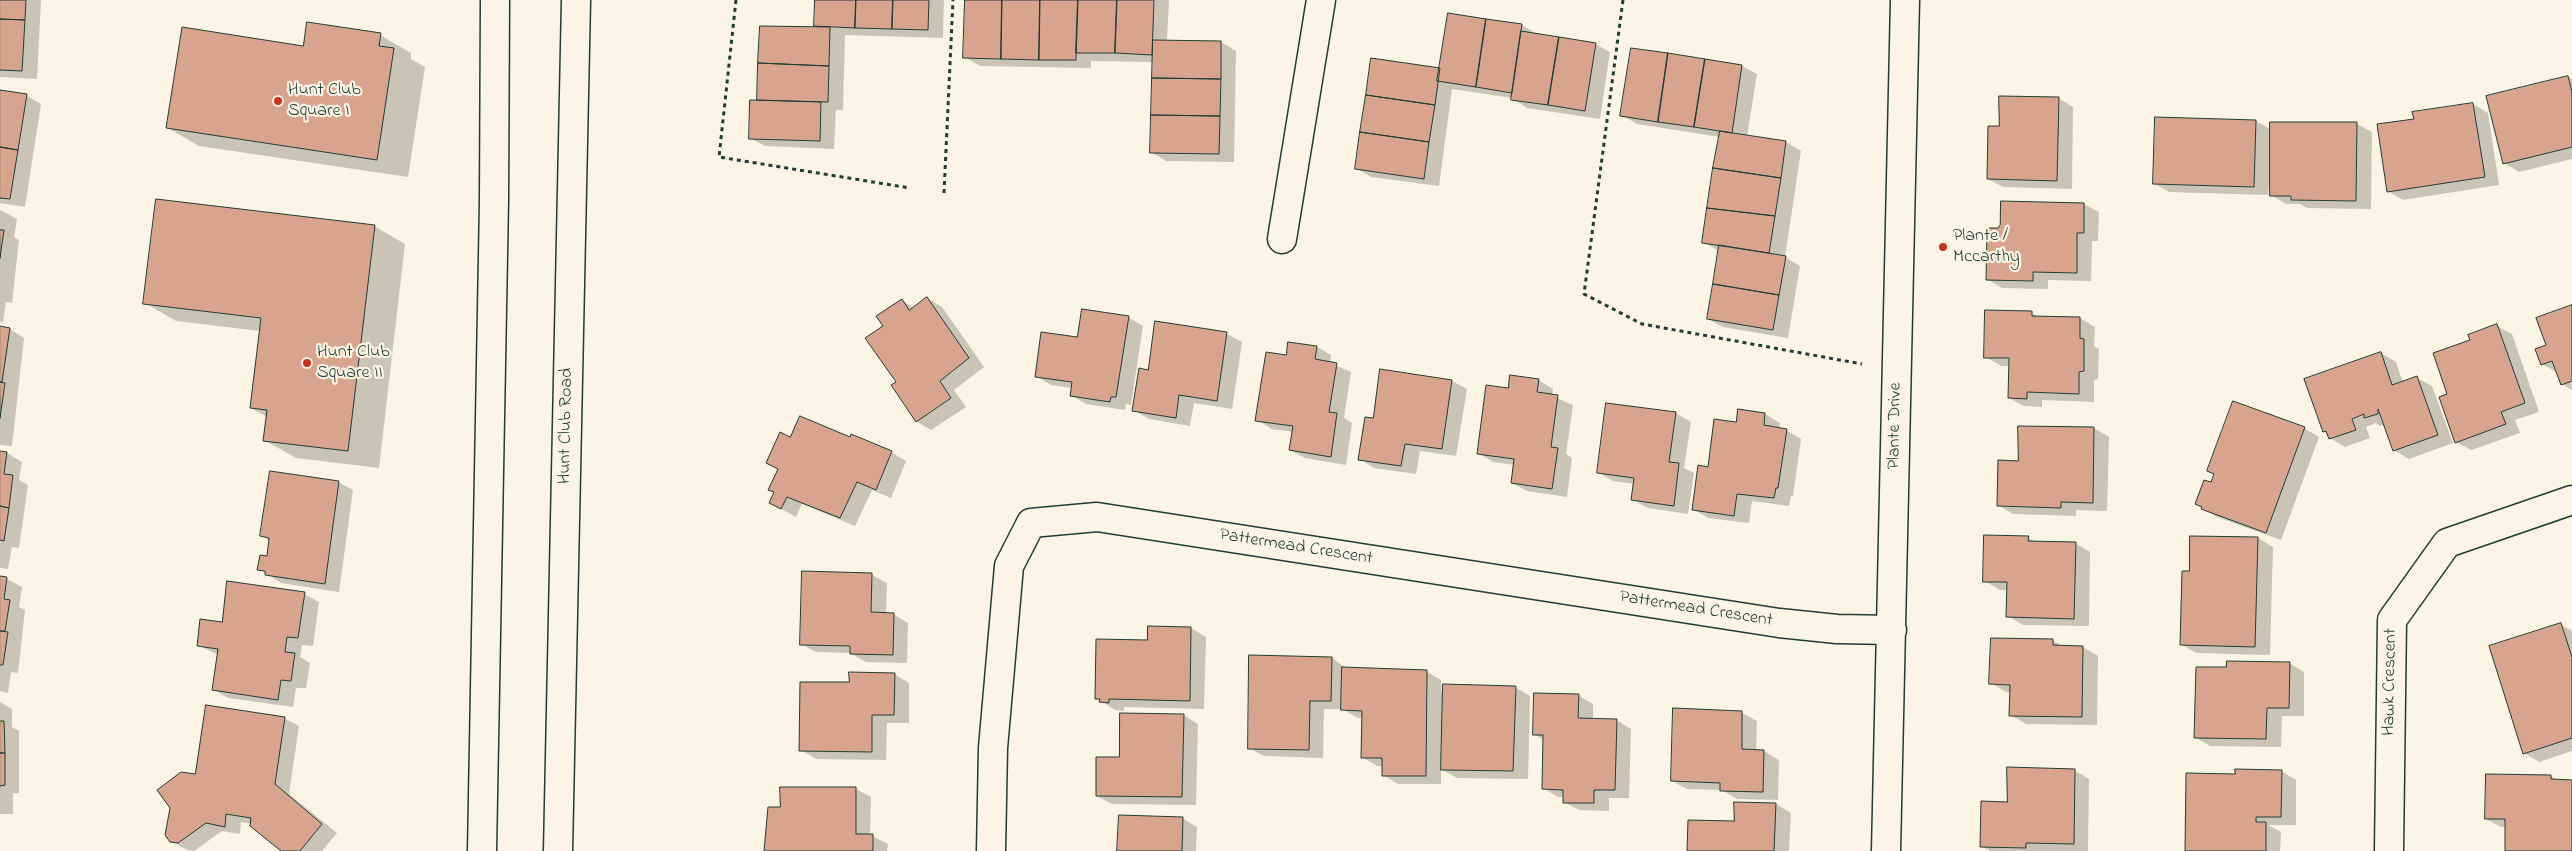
<!DOCTYPE html>
<style>
body{margin:0}
canvas{display:block;background:#fcf5e5}
</style>
<canvas width="2572" height="851"></canvas>
<script>
const ctx = document.querySelector('canvas').getContext('2d');
ctx.lineJoin = 'round';
function fillPath(path, color) {
  ctx.fillStyle = color;
  ctx.fill(path, 'evenodd');
}
function strokePath(path, color, width, dash) {
  ctx.strokeStyle = color;
  ctx.lineWidth = width;
  ctx.lineCap = dash ? 'butt' : 'round';
  ctx.setLineDash(dash || []);
  ctx.stroke(path);
}
function drawText(font, color, halo, rows, align = 'center') {
  ctx.font = font + ' "Indie Flower",sans-serif';
  ctx.lineWidth = 4.5;
  ctx.setLineDash([]);
  ctx.textBaseline = 'middle';
  ctx.strokeStyle = halo;
  ctx.fillStyle = color;
  for (const [text, x, y, turn = 0] of rows) {
    ctx.save();
    ctx.translate(x, y);
    ctx.rotate((+turn || 0) * Math.PI / 180);
    ctx.textAlign = isNaN(turn) ? turn : align;
    if (halo) ctx.strokeText(text, 0, 0);
    ctx.fillText(text, 0, 0);
    ctx.restore();
  }
}
const shadow = new Path2D(`
 M0 0H41L37 79 0 77Z
 M816 0H944L943 38 845 35 843 110H836L834 149 765 146 750 138 758 102 761 27 815 28Z
 M966 0H1169L1167 41 1221 42 1236 51 1234 162 1166 161 1151 152 1153 62 1091 61V68L980 66 965 57Z
 M1449 14 1522 25 1537 34 1595 44 1610 52 1600 119 1527 108 1512 98 1452 89 1439 186 1371 177 1356 168 1441 69Z
 M380 35 411 53V59L425 67 408 177 199 146 168 128 304 47Z
 M1632 49 1742 66 1757 74 1747 136 1786 142 1801 151 1785 257 1800 266 1788 338 1723 327 1708 319 1719 251 1703 242 1720 137 1637 124 1622 115Z
 M2568 77 2572 79V159L2519 172 2504 163Z
 M0 91 26 95 41 104 25 207 0 203Z
 M2058 98 2073 107 2072 189 2003 187 1988 179 2000 128Z
 M2473 104 2488 113 2499 185 2403 200 2388 191 2415 120Z
 M2256 121 2272 130 2357 124 2372 132 2371 209 2307 208 2300 204H2286L2271 195V184H2269L2268 195 2169 192 2154 183Z
 M2084 204 2099 212 2098 241H2092L2091 281 2048 280V289L2002 288 1987 279 1999 229Z
 M0 210 17 219 14 237 19 240 12 303 6 302 3 322H0Z
 M374 226 405 244 379 468 296 458 264 440 267 417 251 408 260 331 176 321 145 303Z
 M927 298 942 307 984 367 954 390 966 407 931 430 916 421 898 382 884 327 902 300 914 308Z
 M2572 306 2571 380 2572 390 2562 384 2558 373 2542 364 2548 345Z
 M2031 313 2039 317 2080 318 2095 327 2094 346 2099 349 2098 379 2094 380V402L2042 400V407L2024 406 2009 398 2010 366H2001L1986 357Z
 M1128 317 1143 326 1131 405 1126 404 1125 410 1086 404 1071 395 1072 388 1051 385 1036 376 1079 339Z
 M2497 326 2512 334 2539 412 2515 420 2520 433 2471 450 2456 442 2449 395 2472 341Z
 M0 328 10 329 24 338 12 446 0 445Z
 M1227 334 1242 342 1232 409 1194 403 1190 426 1149 419 1134 410 1150 371Z
 M1317 347 1331 355 1330 363 1351 372 1344 418 1352 423 1346 465 1305 458 1290 450 1293 432 1272 429 1257 420 1287 356Z
 M2381 353 2396 362 2403 383 2417 378 2432 386 2453 443 2409 459 2394 450 2384 425 2380 426 2376 423 2366 427 2370 438 2345 447 2330 438 2324 431Z
 M1538 380 1553 389 1552 396 1573 405 1566 454 1572 458 1567 497 1527 491 1512 483 1515 465 1493 462 1478 453 1509 389Z
 M1452 381 1467 389 1456 456 1420 451 1416 474 1374 468 1360 459 1374 420Z
 M1607 404 1676 413 1691 422 1684 468 1694 473 1688 514 1648 508 1633 500 1635 484 1613 481 1598 472Z
 M1739 410 1765 414 1780 423 1779 429 1786 430 1801 439 1793 496H1791L1789 506 1752 501 1749 523 1708 518 1693 509 1709 468 1737 423Z
 M2094 428 2109 437 2107 511 2076 510V516L2013 514 1998 505 2019 462Z
 M2304 428 2319 437 2281 540 2217 517 2202 508 2212 484Z
 M791 438 851 439 891 452 906 461 891 498 872 490 855 526 802 504 796 517 771 503Z
 M0 452 7 453 22 462 19 480 28 485 19 548 12 547 8 569 0 568Z
 M338 482 353 490 339 592 281 583 259 569 268 558 270 541 262 536Z
 M2028 538 2036 542 2075 543 2090 552 2089 626 2023 625 2008 616V590H2000L1985 581Z
 M2258 538 2273 547 2270 655 2196 653 2181 644 2191 572Z
 M872 575 887 583 886 614H893L908 623 907 663 866 662 850 653 816 652 801 644Z
 M0 578 7 579 22 587 19 607 25 610 18 673 11 672 8 693 0 691Z
 M304 594 319 602 313 646 302 645 300 657 310 663 306 688H296L293 707 228 698 213 689 218 655 198 645 223 623Z
 M2561 625 2572 631V751L2539 762 2524 753Z
 M1191 628 1206 637 1204 709 1124 707V711L1115 710 1097 698 1148 642Z
 M2052 640 2064 647H2083L2098 656 2097 725 2026 724 2011 715V692H2006L1991 683Z
 M1332 658 1347 669 1426 671 1441 680V692L1515 687 1530 696 1528 779 1457 778 1441 769V784H1398L1383 775V766H1377L1362 757 1363 718H1358L1342 709H1324L1323 758 1264 756 1249 748Z
 M2289 663 2304 672V716H2282L2281 747 2210 746 2195 737 2228 668Z
 M894 674 909 683V723H887L886 760 816 759 801 750 851 683Z
 M1578 695 1593 704V719L1616 720 1631 729 1629 798H1609V811L1579 810 1564 802V797H1558L1543 788 1544 740 1535 735Z
 M0 702 12 709V727L19 731V793H13V814H0Z
 M1674 709 1742 713 1757 721 1756 751H1764L1779 760 1778 800 1737 799 1722 790 1687 789 1672 781Z
 M1183 715 1198 724 1196 805 1112 804 1097 796 1120 758Z
 M284 718 299 726 289 794 337 833 322 851H283L252 824 241 822 240 834 222 831 194 851 187 850 171 841 196 776Z
 M2074 770 2089 779 2088 851H1990L1982 846 2008 803Z
 M2281 771 2296 780V825H2268L2281 832 2280 851H2187L2236 776Z
 M2551 776 2559 781H2572V851H2506V827H2501L2486 819Z
 M856 789 871 797 870 835 888 844 887 851H765L781 808Z
 M1776 804 1791 813 1789 851H1688L1735 822Z
 M1182 818 1197 827 1196 851H1119Z`);
const building = new Path2D(`
 M0 0H26L25 20 0 19Z
 M815 0H856L855 28 814 26Z
 M856 0H893L892 29 855 28Z
 M893 0H929L928 30 892 29Z
 M965 0H1002L1001 59 963 58Z
 M1002 0H1040L1039 60 1001 59Z
 M1040 0H1078L1076 60H1039Z
 M1078 0H1117L1115 53H1076Z
 M1117 0H1154L1152 55 1115 53Z
 M1448 13 1486 19 1476 87 1437 81Z
 M0 19 25 20 22 71 0 70Z
 M1486 19 1522 24 1512 93 1476 87Z
 M307 22 381 33 379 46 394 48 377 160 166 128 182 27 303 46Z
 M760 26 830 27 829 66 758 63Z
 M1521 31 1559 37 1548 105 1511 100Z
 M1559 37 1596 43 1585 111 1548 105Z
 M1153 40 1221 41V79L1152 78Z
 M1631 48 1668 53 1658 122 1620 116Z
 M1668 53 1705 59 1694 127 1658 122Z
 M1371 58 1440 68 1435 105 1366 95Z
 M1705 59 1742 65 1732 133 1694 127Z
 M758 63 829 66 828 102 757 100Z
 M2568 76 2572 92V147L2503 164 2486 96Z
 M1152 78 1221 79 1220 116 1151 115Z
 M0 90 27 94 18 150 0 147Z
 M1366 95 1435 105 1429 142 1360 132Z
 M1999 96 2059 97 2057 181 1987 179 1988 126H1999Z
 M750 100 821 102 820 141 749 139Z
 M2473 103 2485 177 2387 192 2377 124 2414 119 2412 112Z
 M1151 115 1220 116 1219 154 1150 153Z
 M2155 117 2256 120 2254 187 2153 184Z
 M2270 122H2357L2356 201 2291 200V196H2270Z
 M1720 131 1786 141 1781 178 1713 168Z
 M1360 132 1429 142 1424 179 1355 169Z
 M0 147 18 150 10 199 0 198Z
 M1713 168 1781 178 1775 216 1707 208Z
 M156 199 375 225 348 451 263 441 267 410 250 408 261 318 143 304Z
 M2001 201 2084 203V233H2077V273L2033 272V281L1986 280 1987 228H1998L2000 225Z
 M1707 208 1775 216 1769 253 1702 243Z
 M0 230H4L0 258Z
 M1719 245 1786 256 1779 295 1713 284Z
 M1713 284 1779 295 1773 330 1707 319Z
 M927 297 969 358 940 381 951 398 916 422 891 385 896 382 865 338 883 326 876 316 902 299 909 310Z
 M2572 305V381L2561 385 2552 361 2541 365 2535 349 2546 345 2536 318Z
 M1082 309 1129 316 1116 397H1111L1110 402 1070 396 1072 382 1035 377 1041 332 1077 337Z
 M1985 310 2032 311V316L2080 317V338L2084 339V371L2079 372V394L2027 392V399L2008 398 2009 358H1984Z
 M1155 321 1227 332 1217 401 1179 395 1176 418 1132 411 1139 368 1148 370Z
 M2497 324 2525 403 2501 412 2506 424 2455 443 2439 397 2447 394 2433 353 2470 340 2468 335Z
 M0 326 10 328 2 382H0Z
 M1288 342 1317 346 1315 359 1337 363 1329 412 1337 413 1331 457 1289 450 1293 426 1255 421 1266 352 1286 355Z
 M2381 352 2392 385 2417 376 2438 435 2393 451 2378 409V414L2364 418V414L2352 419 2356 430 2329 439 2326 431 2323 432 2304 379Z
 M1380 369 1452 380 1442 449 1405 444 1401 466 1358 460 1365 417 1373 418Z
 M1510 375 1539 379 1537 392 1558 395 1551 447 1558 448 1552 489 1511 483 1514 459 1477 454 1486 385 1508 388Z
 M0 382 5 383 0 418Z
 M2233 401 2305 427 2266 533 2201 509 2202 507 2195 504 2204 480 2211 482 2214 474 2207 471Z
 M1606 403 1676 412 1669 462 1679 463 1674 506 1631 500 1634 478 1597 473Z
 M1738 409 1765 413 1764 425 1787 429 1778 488H1776L1774 498 1737 494 1734 516 1692 510 1698 465 1708 467 1714 419 1736 422Z
 M800 416 850 437 851 434 892 451 876 490 857 482 840 518 787 497 781 509 769 503 774 492 768 490 778 469 766 463 780 432 790 437Z
 M2018 426 2094 427 2093 503 2061 502V508L1997 506 1998 460 2018 461Z
 M0 451 7 452 4 474 13 475 9 508 0 506Z
 M270 471 339 481 325 584 265 575V571L257 570 260 555 267 556 269 538 260 536Z
 M0 506 9 508 4 541 0 540Z
 M1984 535 2029 536 2028 541 2076 542 2074 619 2006 617 2007 582H1983Z
 M2190 536 2258 537 2255 647 2180 645 2182 571H2189Z
 M802 571 872 573 871 612 894 613 893 655 850 654V646L800 645Z
 M0 576 7 577 4 599 10 600 5 631H0Z
 M227 581 305 592 298 638 287 637 285 652 295 653 291 681 281 680 278 700 212 690 218 649 197 646 200 619 222 622Z
 M2561 623 2572 657V738L2523 754 2489 646Z
 M1148 626 1191 627 1190 701 1109 699V703L1099 702 1100 699H1095L1096 639 1147 640Z
 M0 631 8 632 3 665H0Z
 M1991 638 2053 639V645L2083 646 2082 717 2009 716 2010 685 1989 684Z
 M1249 655 1332 657 1331 701H1310L1309 750 1248 749Z
 M2227 661 2290 662 2289 708H2267L2266 739 2194 738 2196 667H2226Z
 M1342 667 1427 670 1426 776H1382V758H1361L1362 711 1341 710Z
 M849 672 895 673 894 715H872V752L799 751 800 682H849Z
 M1443 684 1516 686 1513 771 1441 770Z
 M1534 693 1579 694 1578 718 1617 719 1615 790H1594V803H1563V790L1542 789 1543 735H1533Z
 M206 705 285 717 275 784 322 824 300 851H281L250 826 251 818 226 814 225 827 206 823 178 843 170 842 165 835 170 808 157 790 181 772 195 774Z
 M1673 708 1742 711V749L1764 750 1763 792 1720 791V783L1671 781Z
 M1120 713 1184 714 1182 797 1096 796V757H1119Z
 M0 721H4L5 753H0Z
 M0 753H5V785L0 786Z
 M2007 767 2075 769 2074 844 2026 843V848L1980 847 1981 801 2007 802Z
 M2235 769 2282 770 2281 817H2256V822H2266V851H2185L2186 773 2235 774Z
 M2486 774 2551 775V779L2572 780V851H2505V819H2485Z
 M780 787H856V834H873V851H764L768 807H780Z
 M1734 802 1776 803 1774 851H1687L1688 820 1734 821Z
 M1119 815 1183 817 1182 851H1117Z`);
const path = new Path2D(`
 M736 0 719 157 910 188
 M1623 0 1584 294 1642 324 1862 364
 M944 193 953 0`);
const minor = new Path2D(`
 M1282 239 1321 0
 M991 851 993 748 1009 566 1031 523 1097 517 1779 623 1837 629 1892 630
 M1886 851 1905 0
 M2389 851 2392 620 2447 543 2572 500`);
const major = new Path2D(`
 M482 851 494 201 495 0
 M558 851 576 0`);
const markers = [
 [278,101,5,"#c8321e"],
 [1943,247,5,"#c8321e"],
 [307,363,5,"#c8321e"]
];
const poiNames = [
 ["Hunt Club",288,91],
 ["Square I",288,112],
 ["Plante /",1953,237],
 ["Mccarthy",1953,258],
 ["Hunt Club",317,353],
 ["Square II",317,374]
];
const streetNames = [
 ["Hunt Club Road",567,426,-89],
 ["Plante Drive",1896,426,-89],
 ["Pattermead Crescent",1296,548,9],
 ["Pattermead Crescent",1696,610,9],
 ["Hawk Crescent",2391,682,-89]
];
fillPath(shadow, '#0003');
fillPath(building, '#d9a48e');
strokePath(building, '#1f3d34', 1);
strokePath(minor, '#1f3d34', 31);
strokePath(major, '#1f3d34', 31);
strokePath(path, '#1f3d34', 3, [4, 4]);
strokePath(minor, '#fcf5e5', 28);
strokePath(major, '#fcf5e5', 28);
for (const [x, y, r, color] of markers) {
  const dot = new Path2D();
  dot.arc(x, y, r, 0, 2 * Math.PI);
  ctx.fillStyle = color;
  ctx.fill(dot);
  strokePath(dot, '#fcf5e5', 2);
}
drawText('18px', '#1f3d34', '#fcf5e5', poiNames, 'left');
drawText('18px', '#1f3d34', '#fcf5e5', streetNames);
</script>
